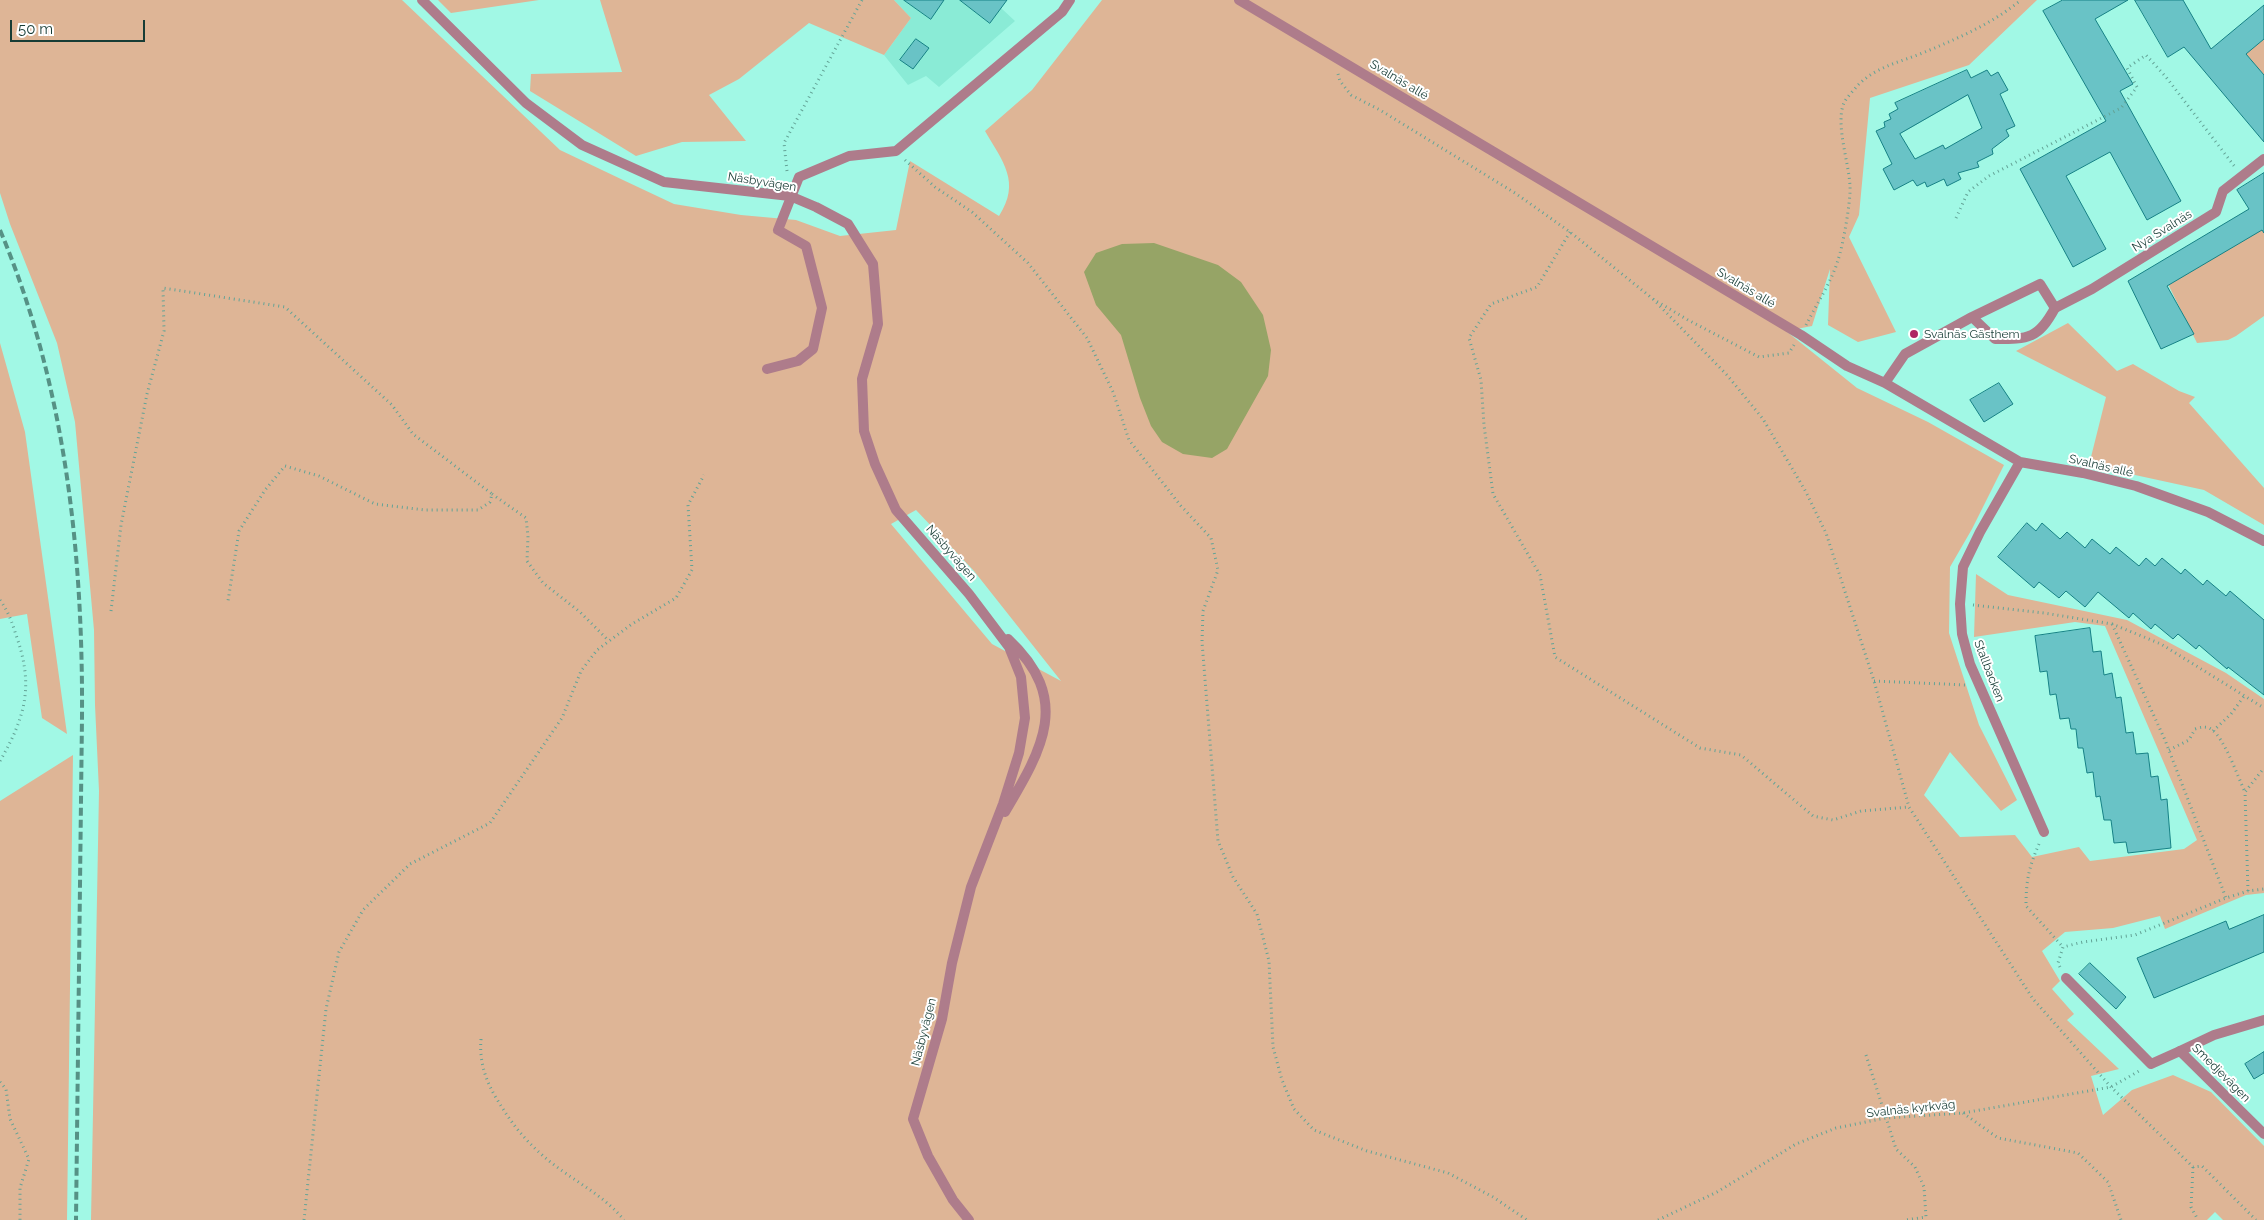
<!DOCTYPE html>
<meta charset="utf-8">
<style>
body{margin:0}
#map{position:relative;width:2264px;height:1220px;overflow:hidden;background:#a1f8e5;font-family:Raleway,sans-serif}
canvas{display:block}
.scale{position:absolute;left:10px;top:20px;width:135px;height:22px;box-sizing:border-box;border:2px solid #173c35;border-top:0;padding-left:6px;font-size:15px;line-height:18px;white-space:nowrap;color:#173c35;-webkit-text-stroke:4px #fff;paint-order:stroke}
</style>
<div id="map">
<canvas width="2264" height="1220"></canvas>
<div class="scale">50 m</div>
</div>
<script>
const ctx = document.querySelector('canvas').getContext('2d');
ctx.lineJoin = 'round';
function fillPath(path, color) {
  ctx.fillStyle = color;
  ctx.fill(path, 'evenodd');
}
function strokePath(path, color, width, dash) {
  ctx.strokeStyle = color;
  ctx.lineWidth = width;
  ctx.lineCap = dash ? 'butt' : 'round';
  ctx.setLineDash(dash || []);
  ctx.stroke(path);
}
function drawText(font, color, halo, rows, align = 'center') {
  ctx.font = font + ' Raleway,sans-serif';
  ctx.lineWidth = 4;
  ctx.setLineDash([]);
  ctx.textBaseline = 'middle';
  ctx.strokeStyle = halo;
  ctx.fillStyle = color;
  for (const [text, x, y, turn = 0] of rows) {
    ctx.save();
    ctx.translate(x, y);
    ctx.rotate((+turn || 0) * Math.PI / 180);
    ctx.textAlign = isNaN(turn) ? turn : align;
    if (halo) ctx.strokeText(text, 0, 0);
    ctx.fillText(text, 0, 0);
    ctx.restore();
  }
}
const built = new Path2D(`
 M894 0H1007L1001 8 1015 21 939 87 926 76 908 85 884 55 911 18Z`);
const green = new Path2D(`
 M0 0H402L560 150 623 180 674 204 741 215 796 220 840 236 896 230 910 161 999 216C1021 182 1003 162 985 131L1032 90 1102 0H2037L1969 65 1870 98 1859 215 1849 237 1896 332 1858 342 1828 325 1830 269 1812 326 1786 331 1857 388 1928 422 2004 465 1972 529 1950 567 1949 633 1979 725 2017 800 2001 811 1950 752 1924 795 1960 837 2015 835 2032 857 2079 847 2090 861 2184 849 2197 840 2105 626 2075 622 1974 637 1976 574 2008 595 2127 620 2226 673 2264 699V893L2246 895 2165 929 2160 916 2113 928 2065 932 2042 951 2060 981 2052 989 2074 1014 2067 1020 2119 1069 2091 1076 2103 1115 2132 1090 2173 1075 2211 1092 2264 1146V1220H2223L2215 1212 2207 1220H91L99 791 95 705 94 630 75 422 57 343 10 224 0 193ZM916 510 974 571 1061 681 992 644 891 524Z
 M438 0H539L451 13Z
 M600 0H894L911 18 884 55 809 23 739 79 709 95 746 141 682 142 636 156 530 91 531 74 622 72Z
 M2264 39V75L2246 54Z
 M2264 228V316L2236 336 2228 340 2197 343 2168 284Z
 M2068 323 2117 371 2133 364 2179 391 2195 397 2189 403 2264 488V525L2204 490 2089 465 2106 397 2016 351Z
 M0 343 25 432 67 734 42 718 27 614 0 619Z
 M73 755 67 1220H0V801Z`);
const water = new Path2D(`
 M1154 243 1218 265 1241 282 1263 315 1271 350 1268 376 1227 449 1212 458 1183 454 1162 442 1151 426 1140 398 1121 335 1096 305 1084 272 1096 253 1122 244Z`);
const building = new Path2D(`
 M904 0H944L931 19Z
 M960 0H1007L990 23Z
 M2063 0H2128L2095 19 2133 84 2120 91 2181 201 2147 220 2110 152 2066 176 2106 249 2073 267 2020 169 2106 121 2043 11Z
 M2135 0H2183L2211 49 2264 5V39L2246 54 2264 75V142L2184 47 2168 57Z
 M916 39 929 48 913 69 900 60Z
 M1967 70 1971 78 1987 70 1991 76 1998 72 2008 90 2000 94 2015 126 2006 130 2009 136 1992 149 1993 154 1977 162 1979 167 1958 173 1961 179 1947 186 1944 179 1927 187 1925 182 1917 186 1913 180 1894 190 1883 169 1892 164 1876 131 1885 127 1884 122 1891 119 1889 114 1898 109 1895 103ZM1968 95 1982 128 1945 149 1943 145 1915 159 1900 134Z
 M2264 173V233L2262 230 2167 286 2194 334 2161 349 2128 281 2249 209 2237 190Z
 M1999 383 2013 404 1984 422 1970 400Z
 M2027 523 2036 531 2042 523 2060 539 2067 532 2085 548 2092 539 2110 554 2116 547 2139 566 2146 558 2155 566 2162 558 2181 574 2185 569 2203 585 2207 580 2226 596 2230 591 2264 620V695L2228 667 2227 669 2199 645 2196 649 2178 634 2173 639 2155 624 2151 629 2133 613 2129 618 2098 592 2085 607 2066 591 2059 598 2039 582 2034 588 1998 557Z
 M2090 628 2093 652 2101 651 2104 675 2112 673 2116 698 2121 697 2126 733 2133 732 2136 754 2148 753 2151 777 2158 776 2161 800 2167 799 2171 848 2128 853 2126 842 2114 843 2111 820H2104L2100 796 2096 797 2093 772 2087 773 2083 748H2078L2076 729H2071L2069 718 2060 719 2056 694 2050 695 2047 671 2040 672 2035 636Z
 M2264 915V952L2154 998 2137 958 2226 921 2229 929Z
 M2090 963 2126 997 2116 1009 2079 974Z
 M2264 1052V1073L2254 1079 2245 1064Z`);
const path = new Path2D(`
 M1338 74 1340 81 1351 95 1380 110 1515 193 1570 232 1653 299 1688 320 1759 357 1789 353 1794 345
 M905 160 935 187 972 212 1028 263 1087 338 1113 392 1129 440 1181 506 1211 538 1218 570 1203 611 1202 642 1218 841 1233 877 1257 914 1269 961 1273 1047 1282 1080 1294 1109 1314 1130 1367 1151 1448 1173 1493 1197 1527 1220
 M787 171 784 143 862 0
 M1956 218 1968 192 1989 176 2121 108 2137 87 2127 68 2146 55 2166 77 2235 167
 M1570 232 1537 287 1491 304 1469 338 1481 380 1484 425 1493 494 1540 575 1555 657 1700 748 1741 755 1813 816 1833 820 1861 811 1909 807
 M1653 299 1727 375 1763 419 1806 492 1826 533 1874 681 1909 807 2033 999 2111 1087 2193 1167 2202 1166 2256 1220
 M1806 325C1816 305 1832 281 1838 260 1843 246 1851 200 1850 186 1849 163 1835 123 1844 103 1846 98 1854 90 1858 85 1877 66 1901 62 1925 52 1959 38 1993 23 2021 0
 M492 494 526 518 528 536 527 561 543 583 580 612 609 641
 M0 600C8 611 12 622 16 635 34 685 26 716 0 761
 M1973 605 2044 613 2112 624 2161 644 2264 708
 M111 611 121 525 147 394 164 331 163 288 285 307 392 405 413 434 492 494 490 502 478 510H425L375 504 319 476 285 466 265 490 239 531 228 601
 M2112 624 2165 740 2226 898
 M1874 681 1966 685
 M2213 731 2231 714 2245 695
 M2169 750 2189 740 2195 729C2201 727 2206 726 2211 729 2224 737 2238 777 2245 792
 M2039 844C2029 867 2026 880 2026 906L2063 947
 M2248 891 2245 792 2264 768
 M2060 967 2058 963 2063 947 2083 942 2135 935 2226 898 2248 891 2264 889
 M481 1039C479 1062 486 1082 498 1101 510 1121 523 1138 541 1154 567 1178 601 1192 624 1220
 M1866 1055 1896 1149 1915 1167 1924 1187 1926 1217 1906 1220
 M0 1082 6 1089 10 1119 29 1159 20 1188V1220
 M1963 1113 1998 1138 2078 1153 2108 1182 2121 1220
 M2193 1167 2191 1207 2198 1220
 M304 1220 326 1009 339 952 363 910 410 864 490 823 562 718 581 671 597 650 632 624 676 598 692 570 688 505 704 475
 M1658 1220 1717 1192 1796 1144 1836 1128 1886 1118 1963 1113 2111 1087 2139 1071`);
const service = new Path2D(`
 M2055 308 2092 289 2216 212 2223 191 2264 159
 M2066 978 2151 1064 2180 1051`);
const minor = new Path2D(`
 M1239 0 1801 335 1847 366 1885 383 2020 462 2083 473 2136 486 2208 512 2264 541
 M767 369 798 361 813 349 822 308 806 246 778 230 799 177 849 156 896 151 1062 12 1070 0
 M1885 383 1905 354 1972 317 2040 284 2055 308C2038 339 2029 339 1995 339L1972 317
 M2020 462 1980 532 1963 567 1960 604 1962 634 1970 664 2044 832
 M2264 1020 2214 1035 2180 1051 2264 1134`);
const tertiary = new Path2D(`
 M422 0 526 103 582 145 664 182 790 196 816 207 848 224 873 264 878 324 862 379 864 431 875 464 896 510 969 594 1009 647 1021 677 1025 718 1019 753 1003 804 971 887 952 963 942 1019 913 1119 928 1156 953 1200 969 1220
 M1005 812C1043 748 1072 699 1008 639`);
const rail = new Path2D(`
 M0 230C65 384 83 551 82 717L76 1220`);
const markers = [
 [1914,334,5,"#af2563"]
];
const streetNames = [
 ["Svalnäs allé",1399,80,31],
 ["Näsbyvägen",762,182,9],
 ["Nya Svalnäs",2162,231,-32],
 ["Svalnäs allé",1746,288,31],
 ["Svalnäs allé",2101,466,13],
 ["Näsbyvägen",951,553,49],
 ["Stallbacken",1989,671,69],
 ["Näsbyvägen",924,1032,-76],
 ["Smedjevägen",2221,1073,45],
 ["Svalnäs kyrkväg",1911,1109,-6]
];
const poiNames = [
 ["Svalnäs Gästhem",1924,334]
];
fillPath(built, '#8aebd6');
fillPath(green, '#deb596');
fillPath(water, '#96a466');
fillPath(building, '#69c3c6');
strokePath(building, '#168185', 1);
strokePath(path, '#63a396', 3, [1, 4]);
strokePath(service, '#ae7c8b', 10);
strokePath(minor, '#ae7c8b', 10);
strokePath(tertiary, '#ae7c8b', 10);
strokePath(rail, '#569185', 4, [8, 4]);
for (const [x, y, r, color] of markers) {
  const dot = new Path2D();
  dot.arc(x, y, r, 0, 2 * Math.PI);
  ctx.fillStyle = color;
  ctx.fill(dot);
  strokePath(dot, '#fff', 2);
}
drawText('12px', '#173c35', '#fff', streetNames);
drawText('12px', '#173c35', '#fff', poiNames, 'left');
</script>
